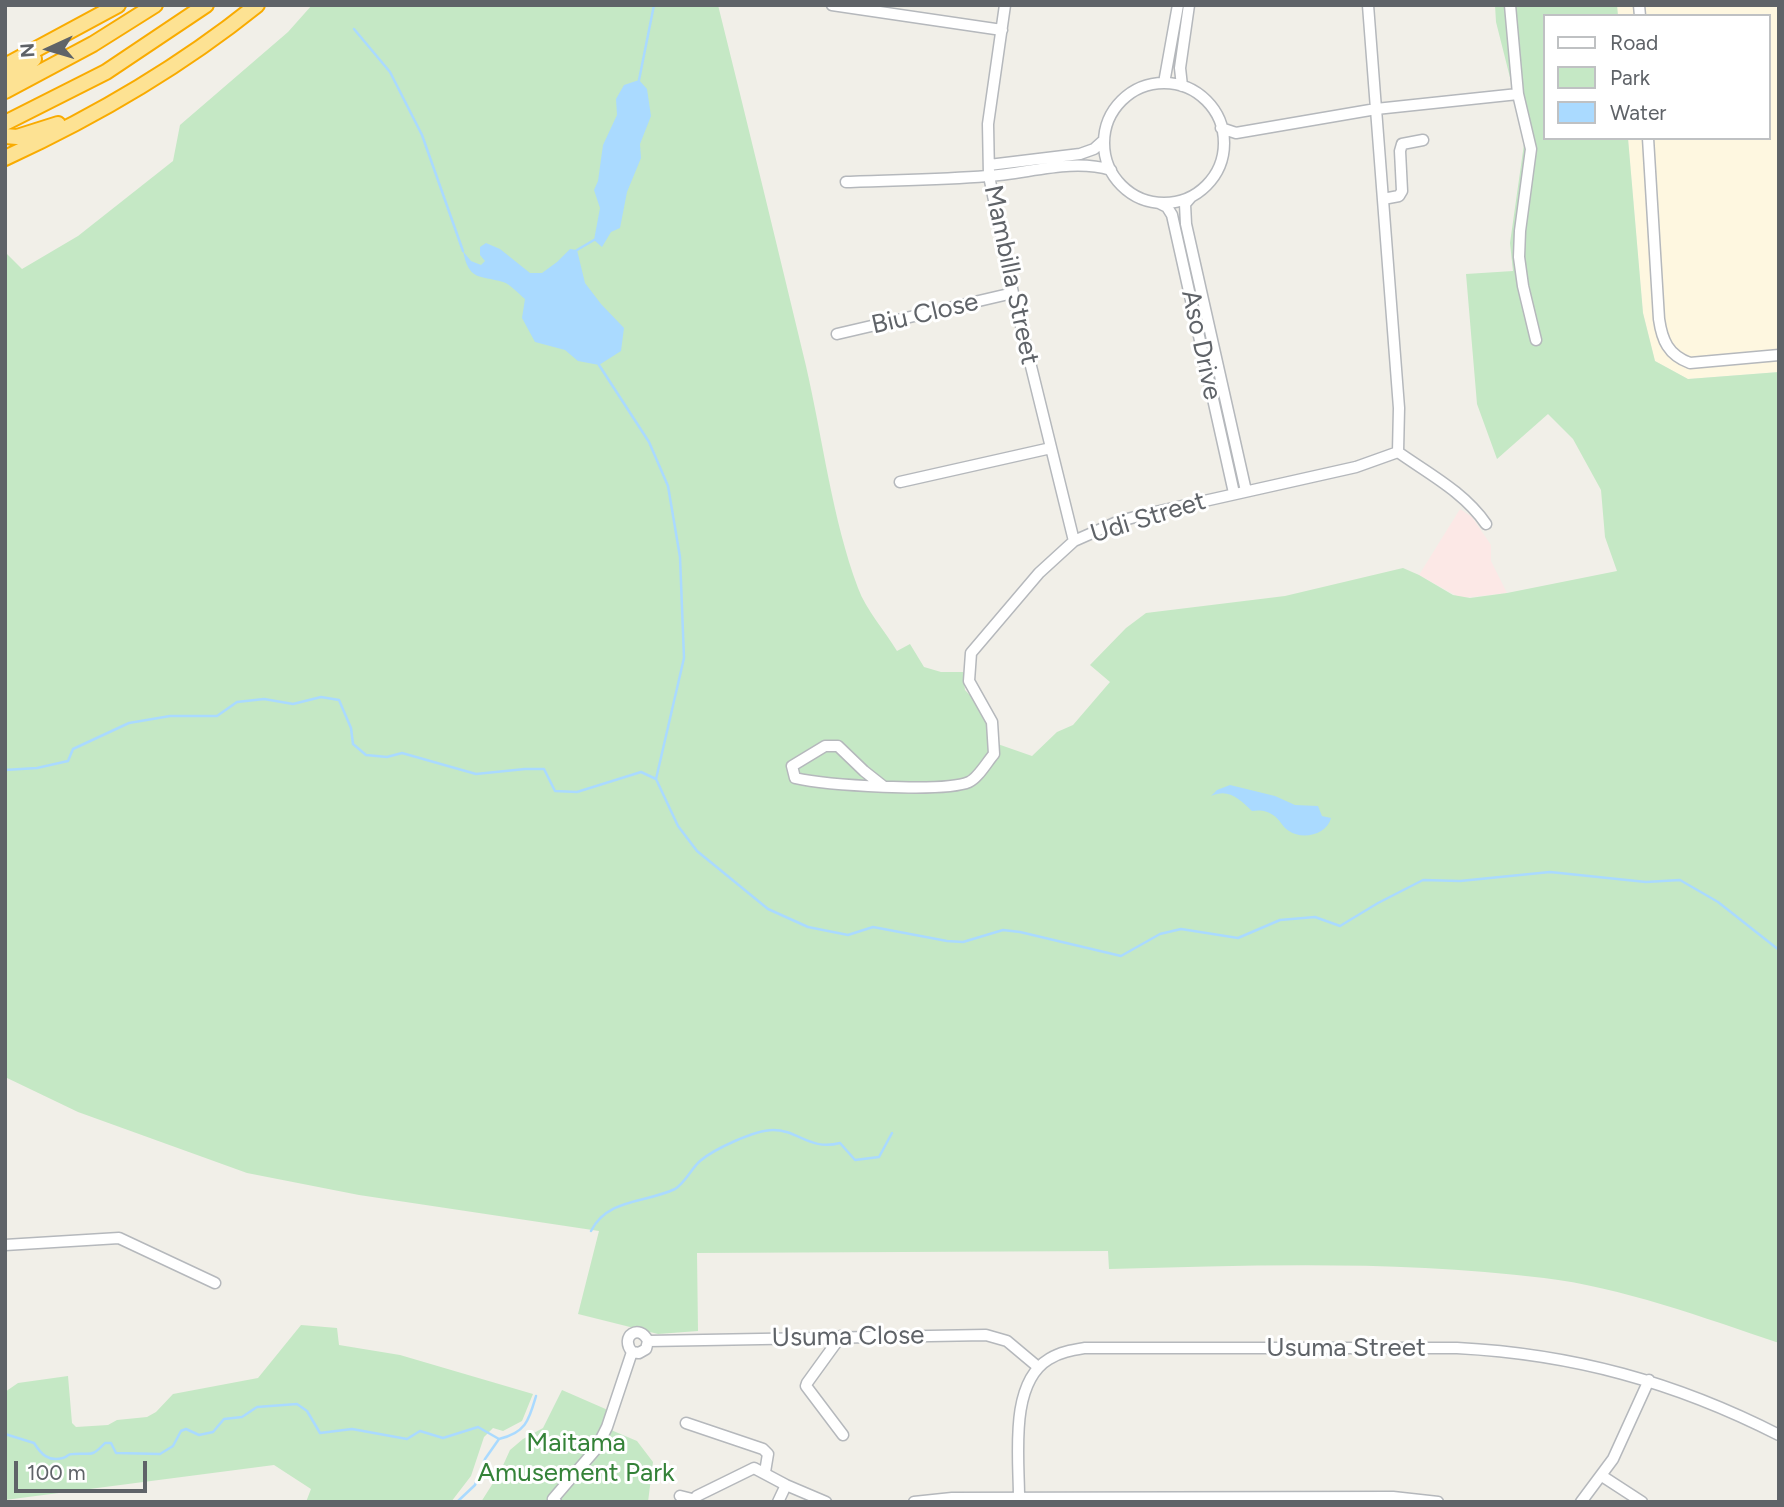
<!DOCTYPE html>
<style>
body{margin:0}
#map{position:relative;width:1784px;height:1507px;overflow:hidden;background:#f1efe8;font-family:Figtree,sans-serif}
canvas{display:block}
.frame{position:absolute;inset:0;border:7px solid #5f6368;pointer-events:none}
.legend{position:absolute;left:1543px;top:14px;width:228px;height:126px;box-sizing:border-box;background:#fff;border:2px solid #bfc1c3;margin:0;padding:9px 12px;list-style:none;font-size:21px;color:#5f6368}
.legend li{display:flex;align-items:center;gap:14px;height:35px}
.legend b{width:35px;border:2px solid #bfc1c3}
.north{position:absolute;left:14px;top:14px;width:70px;height:70px;-webkit-text-stroke:5px #fff;paint-order:stroke;rotate:266deg;font-size:19px;font-weight:700;line-height:28px;text-align:center;color:#5f6368}
.north::after{content:'';display:block;margin:auto;width:24px;height:32px;background:#5f6368;clip-path:polygon(50% 0,100% 100%,50% 72%,0 100%)}
.scale{position:absolute;left:14px;top:1461px;width:133px;height:32px;box-sizing:border-box;border:4px solid #5f6368;border-top:0;padding-left:9px;font-size:21px;line-height:24px;white-space:nowrap;color:#5f6368;-webkit-text-stroke:5px #fff;paint-order:stroke}
</style>
<div id="map">
<canvas width="1784" height="1507"></canvas>
<div class="frame"></div>
<ul class="legend">
<li><b style="height:9px;background:#fff"></b>Road</li>
<li><b style="height:19px;background:#c5e8c5"></b>Park</li>
<li><b style="height:19px;background:#aadaff"></b>Water</li>
</ul>
<div class="north">N</div>
<div class="scale">100 m</div>
</div>
<script>
const ctx = document.querySelector('canvas').getContext('2d');
ctx.lineJoin = 'round';
function fillPath(path, color) {
  ctx.fillStyle = color;
  ctx.fill(path, 'evenodd');
}
function strokePath(path, color, width, dash) {
  ctx.strokeStyle = color;
  ctx.lineWidth = width;
  ctx.lineCap = dash ? 'butt' : 'round';
  ctx.setLineDash(dash || []);
  ctx.stroke(path);
}
function drawText(font, color, halo, rows, align = 'center') {
  ctx.font = font + ' Figtree,sans-serif';
  ctx.lineWidth = 6;
  ctx.setLineDash([]);
  ctx.textBaseline = 'middle';
  ctx.strokeStyle = halo;
  ctx.fillStyle = color;
  for (const [text, x, y, turn = 0] of rows) {
    ctx.save();
    ctx.translate(x, y);
    ctx.rotate((+turn || 0) * Math.PI / 180);
    ctx.textAlign = isNaN(turn) ? turn : align;
    if (halo) ctx.strokeText(text, 0, 0);
    ctx.fillText(text, 0, 0);
    ctx.restore();
  }
}
const commercial = new Path2D(`
 M1617 5H1779V372L1688 379 1655 361 1643 313 1628 138H1768V16H1618Z`);
const medical = new Path2D(`
 M1460 509 1472 517 1491 545V561L1507 593 1461 598 1419 575Z`);
const green = new Path2D(`
 M312 5H718C748 125 777 246 806 366 823 440 832 518 858 588 866 610 885 631 897 651L910 644 924 667 941 672H963L965 690 982 708 988 725 989 741 1032 756 1057 732 1073 725 1110 682 1090 665 1126 628 1146 613 1285 596 1403 568 1419 575 1453 595 1470 598 1507 593 1617 571 1605 537 1601 490 1573 439 1548 414 1497 459 1477 404 1466 274 1513 271 1510 243 1525 137 1496 22 1495 5H1617L1618 16H1544V138H1628L1643 313 1655 361 1688 379 1779 372V1343C1705 1318 1620 1287 1544 1278 1400 1260 1254 1265 1109 1269L1108 1251 697 1253 698 1331 658 1334 578 1314 599 1231 359 1195 247 1173 78 1112 5 1077V252L22 269 78 236 173 161 180 125 288 32Z
 M301 1325 337 1328 339 1345 400 1355 533 1394 522 1421 503 1431 493 1428 484 1437 471 1476 451 1502H306L311 1489 274 1465 5 1500V1392L18 1383 68 1376 72 1423 76 1427 108 1425 117 1420 147 1417 156 1412 173 1394 258 1378Z
 M562 1390 617 1414 611 1430 637 1441 653 1462 648 1502H481L500 1472 510 1450 523 1439 543 1428Z`);
const water = new Path2D(`
 M639 80 647 89 651 116 640 144 641 158 627 192 620 228 611 232 602 247 594 240 600 208 594 190 598 181 603 145 617 115 616 99 624 85Z
 M486 243 500 249 530 273H542L557 262 570 249 577 250 585 283 601 304 624 328 621 351 599 365 578 361 565 350 535 342 522 318 525 299C519 294 510 284 503 282 479 275 469 281 463 251L471 261 481 265 485 261 480 255V247Z
 M1230 785 1275 796 1295 805 1318 806 1322 816 1331 818C1327 835 1302 840 1289 831 1282 827 1280 819 1273 815 1265 810 1260 810 1252 811 1239 799 1229 788 1211 796L1217 790Z`);
const stream = new Path2D(`
 M354 29 390 72 422 135 463 251
 M639 80 654 5
 M577 250 594 240
 M599 365 649 442 668 486 680 557 684 658 656 779
 M5 770 37 768 68 761 73 749 129 723 170 716H217L237 702 264 699 293 704 321 697 339 700 351 728 353 744 366 755 387 757 402 753 476 774 525 769H544L555 791 577 792 641 772 656 779 678 826 697 851 768 909 808 927 848 935 873 927 947 941 963 942 1003 930 1020 932 1121 956 1160 934 1181 929 1238 938 1280 920 1315 917 1340 926 1378 903 1423 880 1460 881 1550 872 1646 882 1680 880 1718 902 1779 950
 M591 1231C608 1198 646 1203 675 1189 685 1183 691 1169 700 1161 714 1149 755 1130 773 1130 798 1130 810 1151 840 1143L855 1160 879 1157 892 1133
 M5 1434 34 1443C41 1454 48 1462 63 1458 70 1456 66 1454 73 1454 91 1452 90 1459 105 1443H111L116 1453 160 1454 173 1446 181 1431 186 1429 199 1435 213 1432 224 1419 242 1417 257 1407 297 1404 307 1411 320 1433 352 1429 407 1439 420 1431 443 1438 478 1427 499 1439
 M457 1502 475 1485 485 1459 499 1439C526 1433 529 1420 536 1396`);
const minor = new Path2D(`
 M832 5 1002 30
 M1005 5 988 124 989 176 1013 293 1074 541
 M1368 5 1399 408 1398 452
 M1639 5 1640 16
 M1164 83 1178 5
 M1104 143a60 60 0 1 1 120 0a60 60 0 1 1-120 0Z
 M1182 86 1180 68 1189 5
 M1518 94 1531 149 1520 231 1519 257 1523 286 1536 340
 M1221 128 1236 133 1376 109 1518 94 1510 5
 M1648 138 1659 319C1662 340 1668 355 1690 363L1779 355
 M989 165 1080 154 1094 149 1104 140
 M846 182C893 180 940 180 987 176 1027 174 1071 158 1111 170
 M1191 197 1185 204 1186 224 1246 491
 M1383 199 1399 196 1402 191 1400 151 1402 144 1423 140
 M1159 203 1167 207 1172 215 1234 493
 M837 334 1013 293
 M900 482 1051 448
 M883 786 864 771 838 746H825L792 766 795 778C825 785 943 793 969 782 978 778 987 762 994 754L992 722 969 681 971 653 1039 573 1074 541 1117 522 1142 515 1356 467 1398 452C1429 474 1464 492 1486 524
 M5 1245 119 1238 215 1283
 M841 1336 807 1383 806 1386 843 1435
 M648 1341 986 1335 1007 1341 1038 1367
 M686 1423 763 1449 768 1454 765 1472
 M1602 1476 1642 1502
 M680 1496 692 1499
 M1019 1497C1019 1457 1009 1383 1049 1359 1060 1352 1073 1350 1085 1348H1457C1573 1354 1675 1382 1779 1435
 M556 1502 553 1499 596 1449 607 1427 632 1352C619 1336 640 1323 648 1341L646 1349 639 1353 632 1352
 M692 1502 697 1496 754 1468 786 1485 826 1502
 M778 1502 786 1485
 M914 1502 952 1498 1393 1497 1438 1502
 M1581 1502 1613 1459 1649 1380`);
const highway = new Path2D(`
 M5 66 118 5
 M5 83 34 59
 M5 91 93 44 155 5
 M5 123 106 72 206 5
 M5 136 17 137 58 124
 M5 158C94 117 180 67 257 5`);
const streetNames = [
 ["Mambilla Street",1011,275,78],
 ["Biu Close",925,314,-13],
 ["Aso Drive",1201,345,78],
 ["Udi Street",1148,518,-17],
 ["Usuma Close",848,1337,-1],
 ["Usuma Street",1346,1348]
];
const parkNames = [
 ["Maitama",576,1443],
 ["Amusement Park",576,1473]
];
fillPath(commercial, '#fef7e0');
fillPath(medical, '#fce8e6');
fillPath(green, '#c5e8c5');
fillPath(water, '#aadaff');
strokePath(stream, '#aadaff', 2.5);
strokePath(minor, '#b5b8bc', 13);
strokePath(highway, '#f9ab00', 18);
strokePath(minor, '#fff', 10);
strokePath(highway, '#fde293', 14);
drawText('26px', '#5f6368', '#fff', streetNames);
drawText('26px', '#348238', '#fff', parkNames);
</script>
